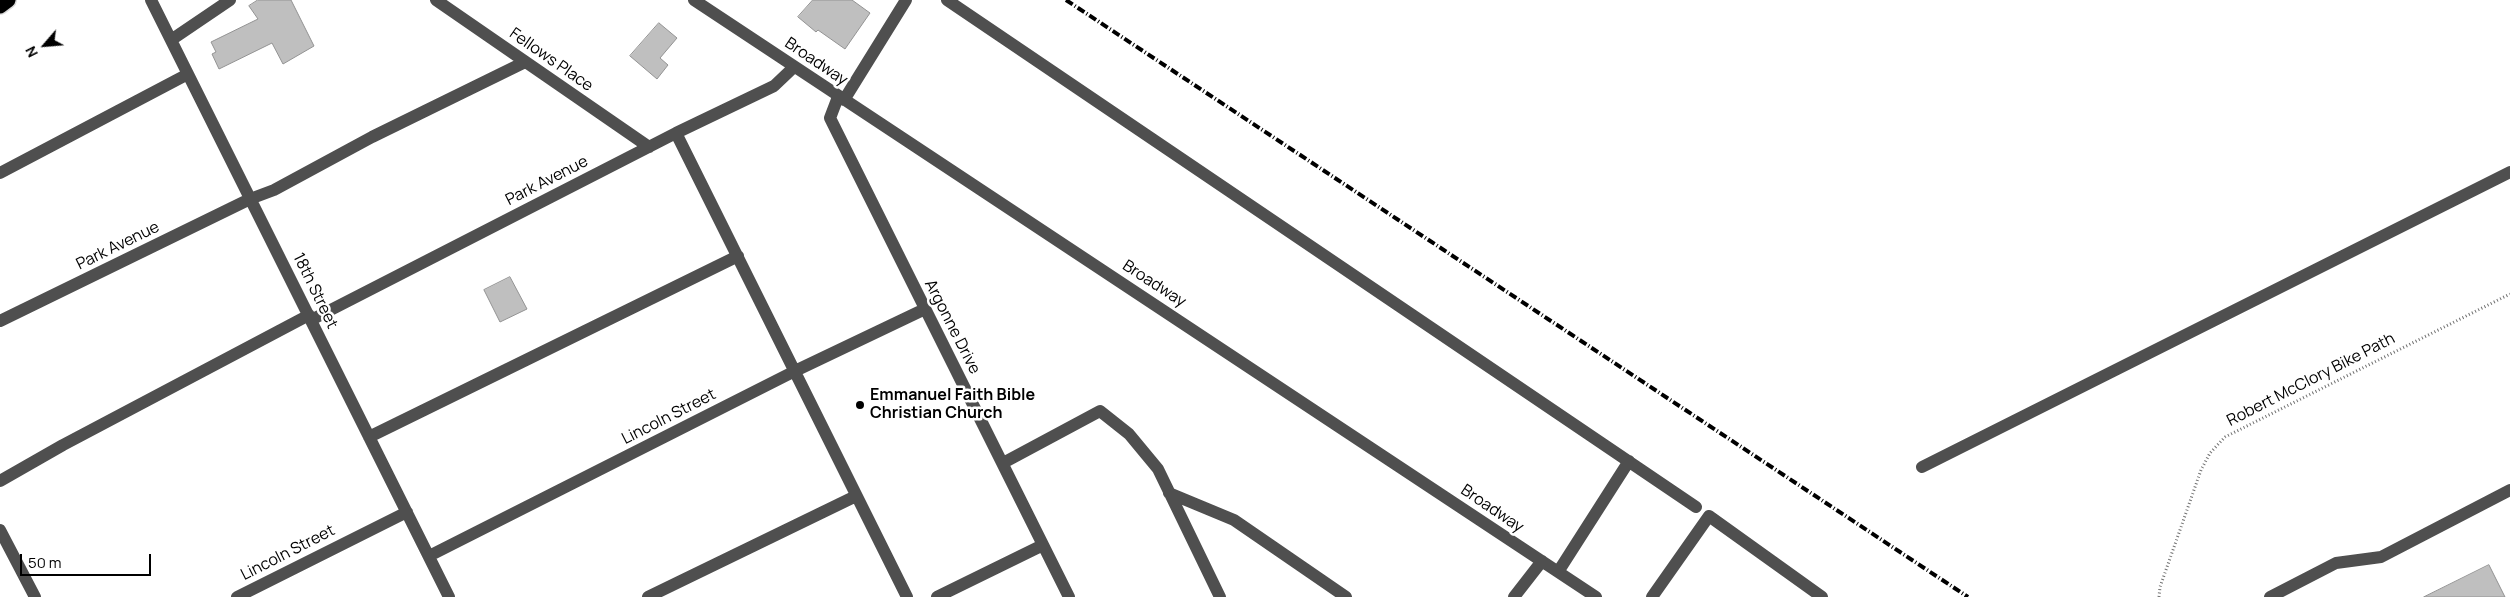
<!DOCTYPE html>
<style>
body{margin:0}
#map{position:relative;width:2510px;height:597px;overflow:hidden;background:#fff;font-family:Manrope,sans-serif}
canvas{display:block}
.north{position:absolute;left:20px;top:20px;width:50px;height:50px;-webkit-text-stroke:4px #fff;paint-order:stroke;rotate:243deg;font-size:14px;font-weight:700;line-height:20px;text-align:center;color:#000}
.north::after{content:'';display:block;margin:auto;width:18px;height:22px;background:#000;clip-path:polygon(50% 0,100% 100%,50% 72%,0 100%)}
.scale{position:absolute;left:20px;top:554px;width:131px;height:22px;box-sizing:border-box;border:2px solid #000;border-top:0;padding-left:6px;font-size:15px;line-height:18px;white-space:nowrap;color:#000;-webkit-text-stroke:4px #fff;paint-order:stroke}
</style>
<div id="map">
<canvas width="2510" height="597"></canvas>
<div class="north">N</div>
<div class="scale">50 m</div>
</div>
<script>
const ctx = document.querySelector('canvas').getContext('2d');
ctx.lineJoin = 'round';
function fillPath(path, color) {
  ctx.fillStyle = color;
  ctx.fill(path, 'evenodd');
}
function strokePath(path, color, width, dash) {
  ctx.strokeStyle = color;
  ctx.lineWidth = width;
  ctx.lineCap = dash ? 'butt' : 'round';
  ctx.setLineDash(dash || []);
  ctx.stroke(path);
}
function drawText(font, color, halo, rows, align = 'center') {
  ctx.font = font + ' Manrope,sans-serif';
  ctx.lineWidth = 5;
  ctx.setLineDash([]);
  ctx.textBaseline = 'middle';
  ctx.strokeStyle = halo;
  ctx.fillStyle = color;
  for (const [text, x, y, turn = 0] of rows) {
    ctx.save();
    ctx.translate(x, y);
    ctx.rotate((+turn || 0) * Math.PI / 180);
    ctx.textAlign = isNaN(turn) ? turn : align;
    if (halo) ctx.strokeText(text, 0, 0);
    ctx.fillText(text, 0, 0);
    ctx.restore();
  }
}
const building = new Path2D(`
 M258 0H291L314 46 283 64 272 43 219 69 212 54 216 52 211 42 258 19 249 6Z
 M813 0H852L870 13 845 49 818 30 816 32 798 17Z
 M659 23 677 38 660 58 668 65 657 79 630 56Z
 M510 277 527 309 500 322 484 290Z
 M2489 565 2505 597H2424Z`);
const path = new Path2D(`
 M2159 597 2160 587 2201 470 2210 453 2225 437 2510 294`);
const minor = new Path2D(`
 M151 0 449 597
 M436 0 649 147
 M694 0 1596 597
 M947 0 1696 507
 M171 40 230 0
 M838 97 830 118 1069 597
 M844 100 906 0
 M676 133 907 597
 M0 173 188 74
 M311 320 676 133 774 86 794 67
 M0 321 250 199 274 190 372 137 525 62
 M369 437 738 256
 M1003 463 1100 411 1129 434 1158 469 1220 597
 M1922 467 2510 172
 M0 481 63 445 309 315
 M1169 493 1234 520 1346 597
 M0 530 35 597
 M429 556 795 371 925 309
 M1558 572 1629 461
 M237 597 407 512
 M648 597 856 496
 M937 597 1043 545
 M1514 597 1542 561
 M1652 597 1709 516 1822 597
 M2270 597 2336 563 2381 557 2510 490`);
const highway = new Path2D(`
 M0 6 8 0`);
const rail = new Path2D(`
 M1066 0 1968 597`);
const markers = [
 [860,405,5,"#000"]
];
const streetNames = [
 ["Fellows Place",551,60,35],
 ["Broadway",816,62,34],
 ["Park Avenue",547,181,-27],
 ["Park Avenue",118,246,-26],
 ["Broadway",1154,284,33],
 ["18th Street",315,291,64],
 ["Argonne Drive",952,327,63],
 ["Robert McClory Bike Path",2311,380,-27],
 ["Lincoln Street",669,417,-27],
 ["Broadway",1492,509,34],
 ["Lincoln Street",288,553,-27]
];
const poiNames = [
 ["Emmanuel Faith Bible",870,396],
 ["Christian Church",870,414]
];
fillPath(building, '#bfbfbf');
strokePath(building, '#939393', 1);
strokePath(highway, '#dbdbdb', 18);
strokePath(path, '#717171', 3, [1, 2.5]);
strokePath(minor, '#4f4f4f', 12);
strokePath(highway, '#000', 15);
strokePath(rail, '#000', 4, [8, 2.5, 1, 2.5]);
for (const [x, y, r, color] of markers) {
  const dot = new Path2D();
  dot.arc(x, y, r, 0, 2 * Math.PI);
  ctx.fillStyle = color;
  ctx.fill(dot);
  strokePath(dot, '#fff', 2);
}
drawText('16px', '#000', '#fff', streetNames);
drawText('bold 16px', '#000', '#fff', poiNames, 'left');
</script>
